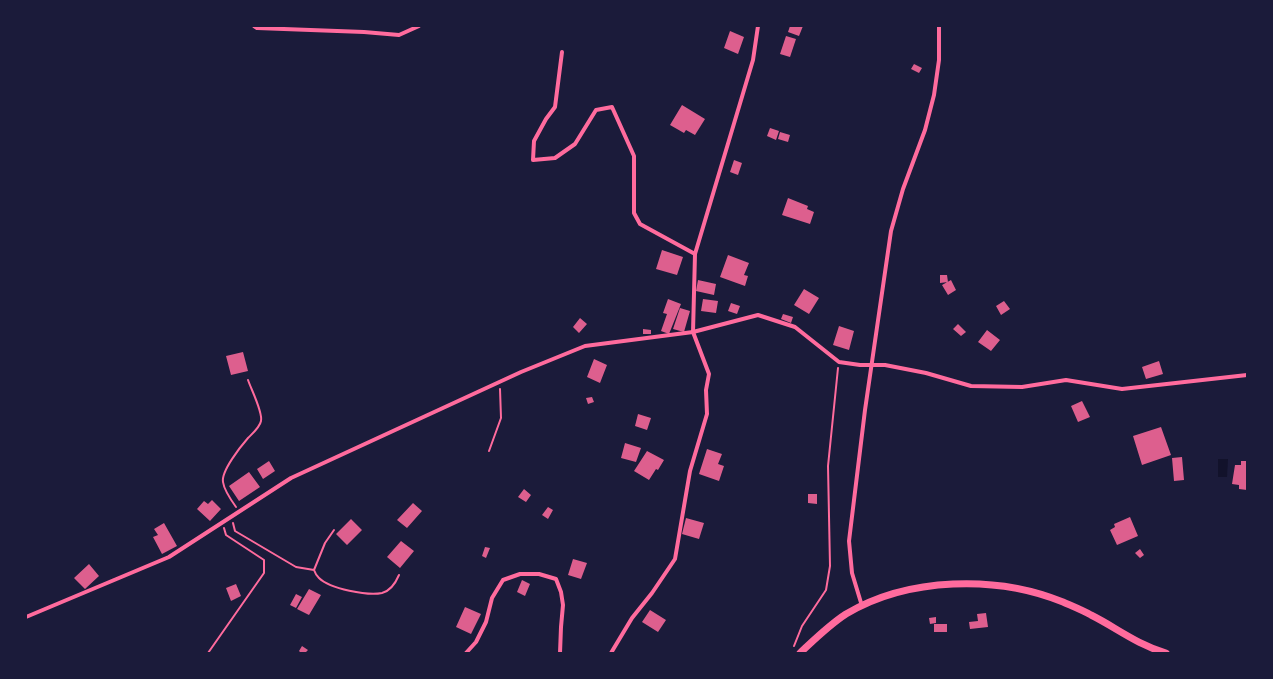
<!DOCTYPE html>
<style>
body{margin:0}
#map{position:relative;width:1273px;height:679px;overflow:hidden;background:#1b1b3a;font-family:Manrope,sans-serif}
canvas{display:block}
.frame{position:absolute;inset:0;border:27px solid #1b1b3a;pointer-events:none}
</style>
<div id="map">
<canvas width="1273" height="679"></canvas>
<div class="frame"></div>
</div>
<script>
const ctx = document.querySelector('canvas').getContext('2d');
ctx.lineJoin = 'round';
function fillPath(path, color) {
  ctx.fillStyle = color;
  ctx.fill(path, 'evenodd');
}
function strokePath(path, color, width, dash) {
  ctx.strokeStyle = color;
  ctx.lineWidth = width;
  ctx.lineCap = dash ? 'butt' : 'round';
  ctx.setLineDash(dash || []);
  ctx.stroke(path);
}
const water = new Path2D(`
 M1218 459H1228L1227 477H1218Z`);
const building = new Path2D(`
 M790 26H803L799 36 788 32Z
 M730 31 744 37 738 54 724 48Z
 M786 36 796 39 790 57 780 54Z
 M914 64 922 68 919 73 911 69Z
 M682 105 705 119 695 135 686 130 684 133 670 125Z
 M770 128 779 131 776 140 767 136Z
 M780 132 790 135 788 142 778 139Z
 M734 160 742 163 738 175 730 172Z
 M788 198 808 206 807 209 814 212 810 224 782 215Z
 M662 250 683 257 677 275 656 269Z
 M728 255 749 263 744 275 748 276 745 286 720 277Z
 M940 275H947L948 282 940 283Z
 M698 280 716 284 714 295 696 291Z
 M951 280 956 290 948 295 942 285Z
 M804 289 819 298 809 314 794 305Z
 M668 299 681 304 669 334 661 331 667 314 663 313Z
 M703 299 718 301 716 313 701 311Z
 M1004 301 1010 309 1001 315 996 306Z
 M731 303 740 306 737 314 728 311Z
 M680 308 690 311 684 332 673 329Z
 M783 314 793 317 791 323 781 319Z
 M580 318 587 324 579 333 573 327Z
 M958 324 966 332 961 336 953 329Z
 M839 326 854 331 849 350 833 345Z
 M643 329 651 330V334H643Z
 M987 330 1000 340 991 351 978 342Z
 M243 352 248 371 231 375 226 356Z
 M594 359 607 365 600 383 587 377Z
 M1159 361 1163 374 1146 379 1142 367Z
 M592 397 594 402 588 404 586 398Z
 M1082 401 1090 417 1078 422 1071 406Z
 M638 414 651 418 647 430 635 426Z
 M1161 427 1171 455 1142 465 1133 436Z
 M625 443 641 448 636 462 621 458Z
 M707 449 722 454 718 464 724 466 719 481 699 474Z
 M647 451 664 460 658 470 656 469 649 480 634 471Z
 M1182 457 1184 480 1174 481 1172 458Z
 M269 461 275 471 263 479 257 469Z
 M1241 461H1247V490L1239 489V485L1232 484 1235 465H1241Z
 M249 472 260 487 239 501 229 486Z
 M524 489 531 495 526 502 518 497Z
 M808 494H817V504L808 503Z
 M212 500 221 509 210 521 197 509 204 501 208 504Z
 M413 503 422 511 407 528 397 520Z
 M548 507 553 510 548 519 542 515Z
 M1130 517 1138 536 1117 545 1110 530 1115 527 1114 524Z
 M686 518 704 523 699 539 682 534Z
 M351 519 362 530 347 545 336 534Z
 M164 523 177 546 162 554 153 537 158 535 154 529Z
 M401 541 414 551 400 568 387 557Z
 M485 547 490 548 486 558 482 556Z
 M1140 549 1144 555 1140 558 1135 553Z
 M573 559 587 563 581 579 568 575Z
 M89 564 99 576 85 589 74 578Z
 M522 580 530 584 525 596 517 592Z
 M236 584 241 596 231 601 226 588Z
 M309 589 321 595 309 615 297 609Z
 M296 594 302 597 296 608 290 605Z
 M465 607 481 614 471 634 456 627Z
 M650 610 666 620 658 632 642 622Z
 M986 613 988 627 970 629 969 622 978 621 977 614Z
 M936 617V623L930 624 929 618Z
 M934 624H947V632H934Z
 M302 646 308 650 305 653H301L299 651Z`);
const path = new Path2D(`
 M489 451 501 418 500 389
 M236 507C231 500 224 490 223 482 221 471 241 446 248 438 253 433 260 427 261 421 263 412 251 389 248 380
 M233 523 235 531 296 567 314 570 325 543 334 530
 M314 570C315 573 317 576 319 578 330 589 368 596 382 593 390 591 396 582 399 575
 M794 646 802 626 826 590 830 566 828 466 838 368
 M208 653 264 573V560L226 535 224 528`);
const minor = new Path2D(`
 M254 26 257 28 364 32 399 35 419 26
 M562 52 555 107 546 119 534 141 533 160 555 158 575 144 596 110 612 107 634 156V213L640 224 695 254
 M862 606 852 573 849 541 865 410 891 231 903 189 925 130 934 95 939 60V26
 M26 617 169 557 291 478 521 372 585 346 693 332 758 315 795 327 839 362 860 365H885L926 373 971 386 1022 387 1066 380 1122 389 1247 375
 M466 653 476 642 486 622 492 598 503 580 520 574H539L556 579 561 592 563 605 561 627 560 653
 M611 653 632 618 652 593 675 559 690 471 707 414 706 390 709 374 693 332 695 254 753 60 758 26`);
const tertiary = new Path2D(`
 M800 653C815 639 829 625 846 614 908 577 997 575 1063 602 1072 606 1082 610 1091 615 1117 628 1136 644 1166 653`);
fillPath(water, '#12122b');
fillPath(building, '#dd5f8e');
strokePath(path, '#ff6b9d', 2);
strokePath(minor, '#ff6b9d', 4);
strokePath(tertiary, '#ff6b9d', 7);
</script>
